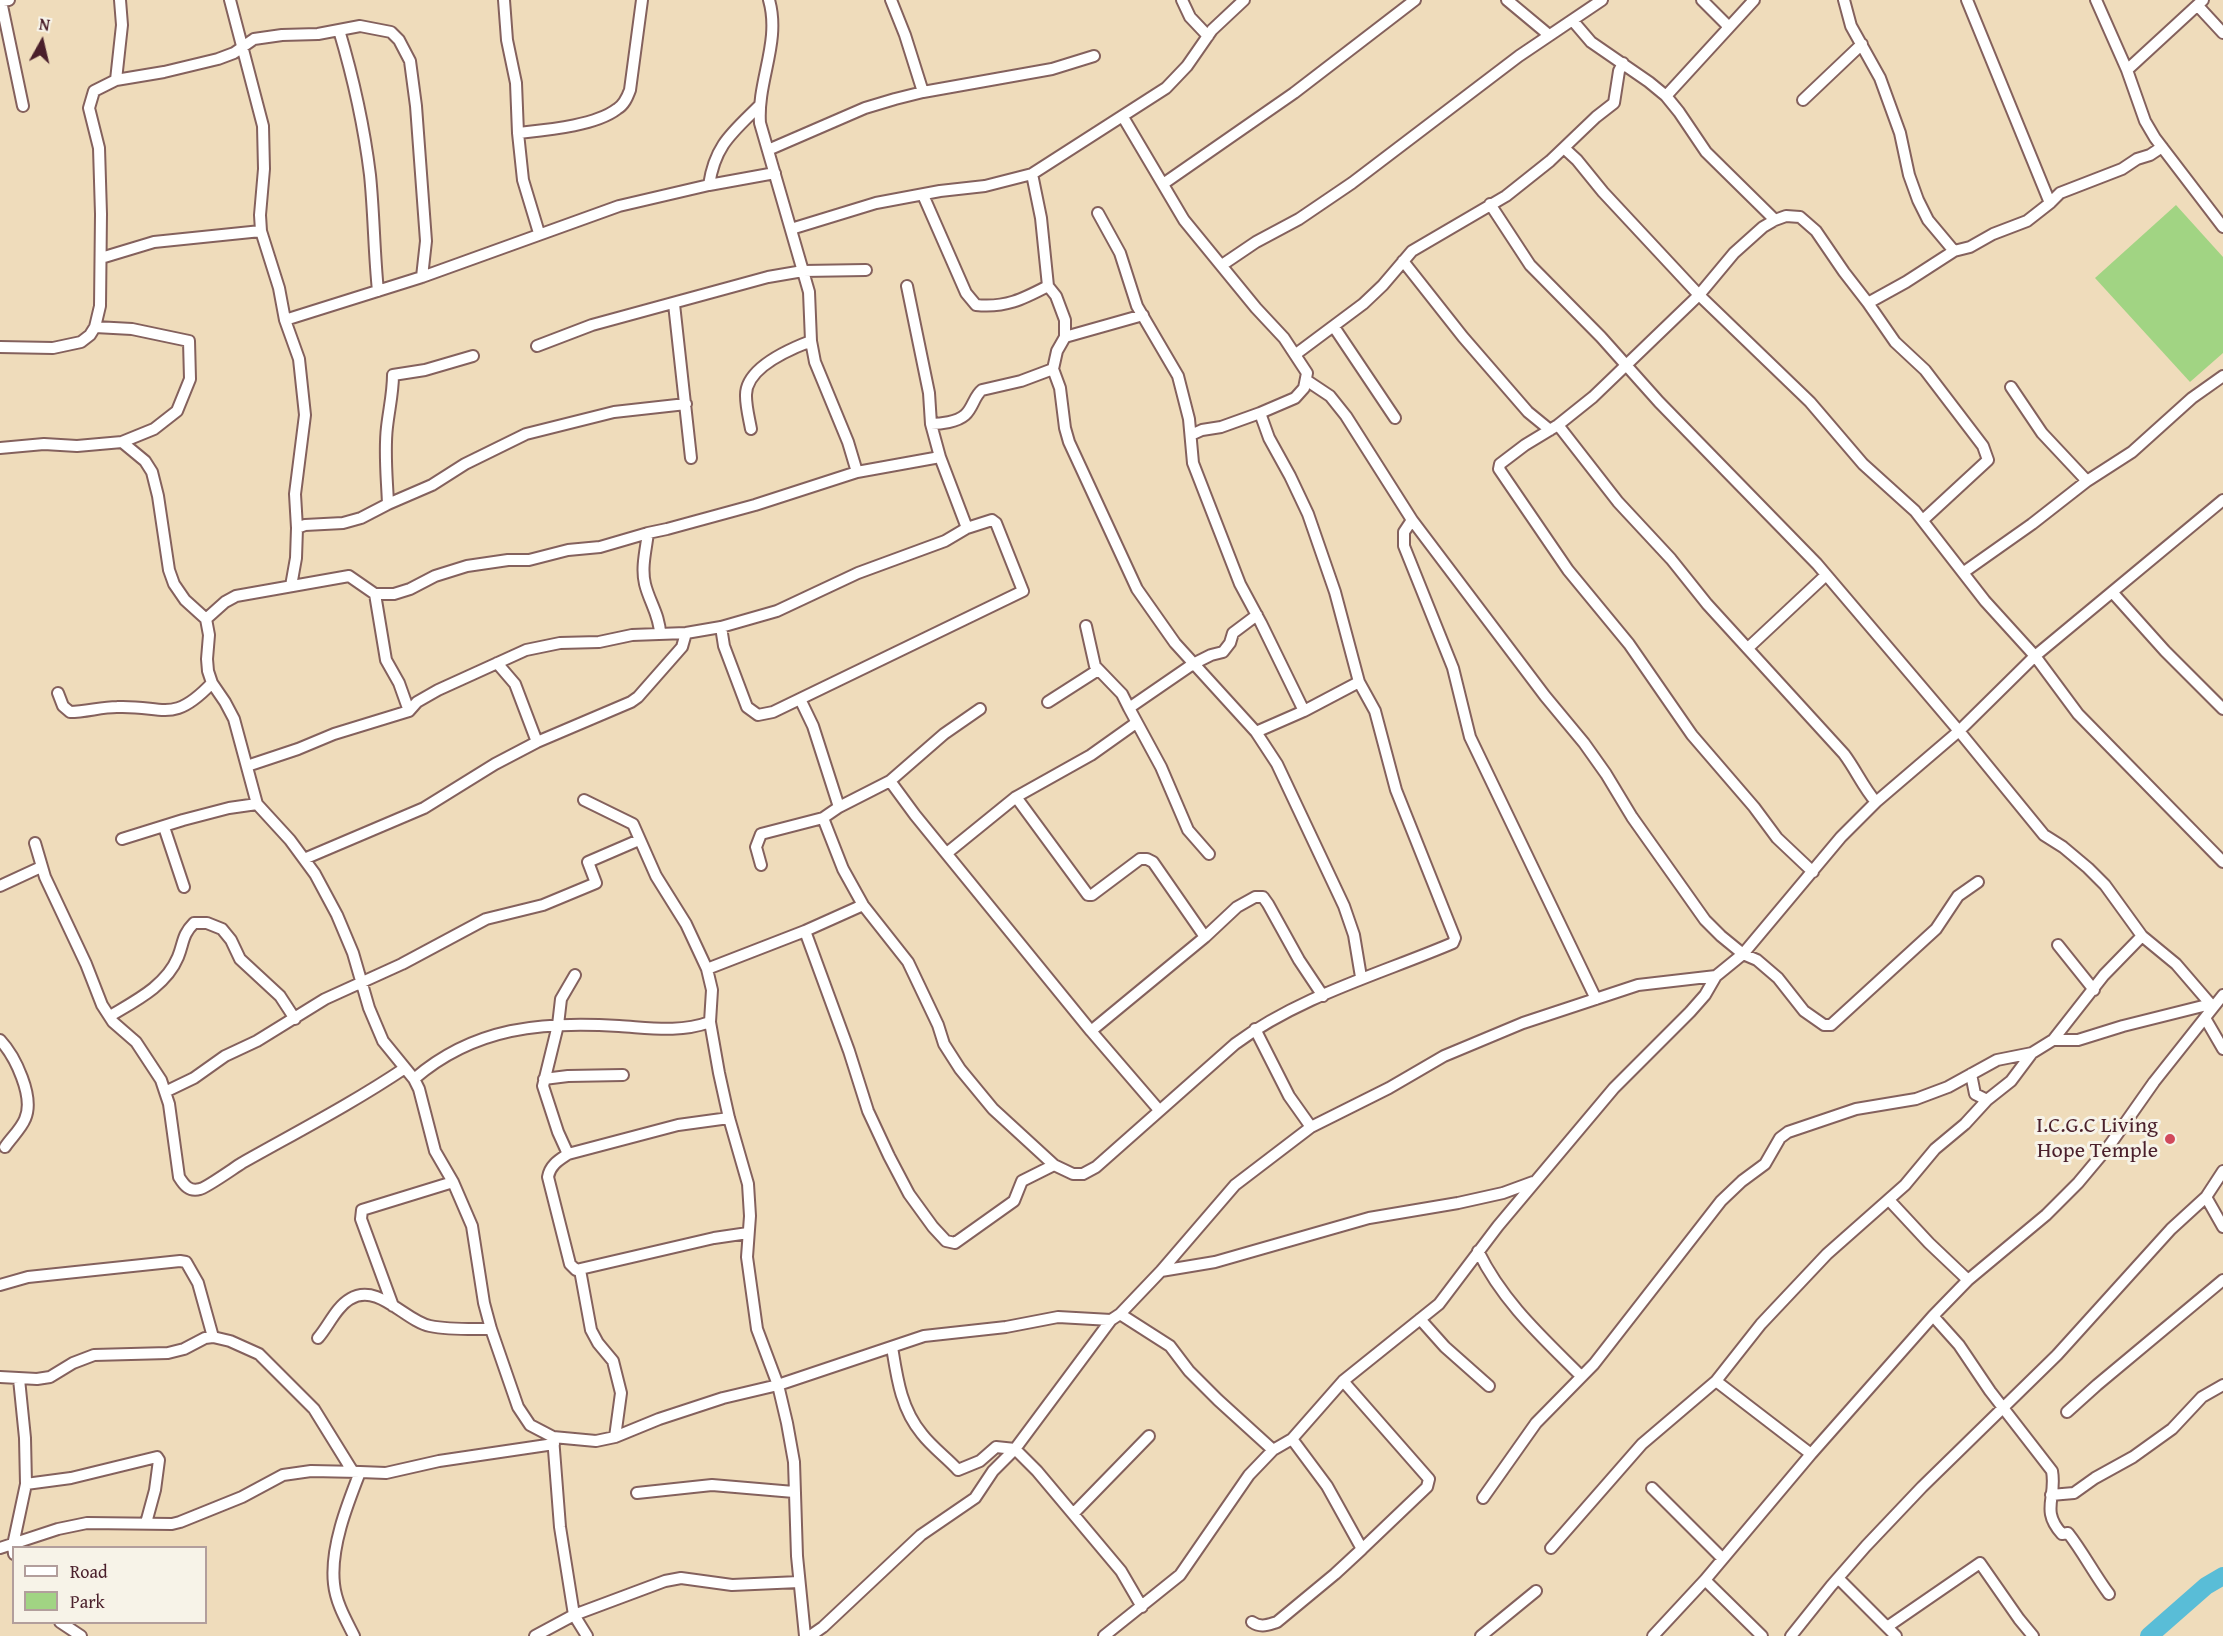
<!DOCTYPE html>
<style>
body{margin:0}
#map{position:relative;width:2223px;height:1636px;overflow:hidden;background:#efdcbb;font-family:"Gentium Book Plus",serif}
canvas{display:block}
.legend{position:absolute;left:12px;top:1546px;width:195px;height:78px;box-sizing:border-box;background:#f7f3e8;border:2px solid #b29e9c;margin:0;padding:8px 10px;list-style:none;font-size:18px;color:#4a1f2b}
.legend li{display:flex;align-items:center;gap:12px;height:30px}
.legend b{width:30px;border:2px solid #b29e9c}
.north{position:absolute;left:12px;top:12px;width:60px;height:60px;-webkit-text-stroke:4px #f7f3e8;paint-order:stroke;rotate:8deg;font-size:16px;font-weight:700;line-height:24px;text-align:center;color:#4a1f2b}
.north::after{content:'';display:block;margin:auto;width:21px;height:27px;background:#4a1f2b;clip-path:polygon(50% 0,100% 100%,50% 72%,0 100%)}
</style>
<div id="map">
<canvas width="2223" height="1636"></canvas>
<ul class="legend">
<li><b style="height:8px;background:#fff"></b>Road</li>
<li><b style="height:16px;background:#a1d483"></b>Park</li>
</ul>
<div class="north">N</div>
</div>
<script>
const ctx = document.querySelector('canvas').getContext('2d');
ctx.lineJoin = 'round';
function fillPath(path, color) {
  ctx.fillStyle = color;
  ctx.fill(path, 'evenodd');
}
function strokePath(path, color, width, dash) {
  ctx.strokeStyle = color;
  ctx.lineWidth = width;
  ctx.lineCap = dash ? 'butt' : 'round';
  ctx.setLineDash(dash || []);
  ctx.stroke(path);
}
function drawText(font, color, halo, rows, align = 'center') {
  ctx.font = font + ' "Gentium Book Plus",serif';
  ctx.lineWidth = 6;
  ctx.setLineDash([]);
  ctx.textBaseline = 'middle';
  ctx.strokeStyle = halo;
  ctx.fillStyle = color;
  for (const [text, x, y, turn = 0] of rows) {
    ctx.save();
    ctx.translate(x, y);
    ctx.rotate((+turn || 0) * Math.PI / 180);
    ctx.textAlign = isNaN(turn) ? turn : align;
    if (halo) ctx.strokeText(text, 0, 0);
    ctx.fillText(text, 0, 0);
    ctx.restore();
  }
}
const green = new Path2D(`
 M2176 205 2223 257V353L2190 382 2095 278Z`);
const river = new Path2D(`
 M2149 1636 2206 1586 2223 1576`);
const minor = new Path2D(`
 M9 0 1 1 23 106
 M230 0 263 126 264 169 260 215 261 231 279 288 285 320 299 359 305 415 295 494 297 528 296 558 291 586
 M504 0 507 40 516 83 518 133 523 180 539 233
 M769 0C781 42 757 81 760 123L809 292 811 341 815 362 848 442 857 472
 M891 0 905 35 923 92
 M1182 0 1190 17 1208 36
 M1507 0 1549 35
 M1702 0 1729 27
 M1844 0 1851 26 1880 78 1900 133 1909 175 1918 200 1928 220 1954 251
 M1967 0 2050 203
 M2096 0 2127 70 2145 121 2155 138 2223 227
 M2198 6 2223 33
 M1573 21 1591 42 1649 82 1666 96 1679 112 1706 152 1775 220
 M339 30C353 77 364 126 370 175 374 214 374 252 378 291
 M2127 70 2203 0
 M116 80 122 25 120 0
 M1666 96 1754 0
 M1803 100 1862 44
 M1123 117 1184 220 1256 308 1284 338 1307 373 1304 388 1295 398 1260 413 1221 427 1202 430 1191 435
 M518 133C545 130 595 126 617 109 624 105 627 98 630 90L642 0
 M1564 148 1577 160 1603 192 1699 295 1810 402 1863 464 1915 511 1985 601 2035 656 2078 714 2223 862
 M768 150 865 108 895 99 923 92 1052 69 1094 56
 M1032 174 1041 218 1048 286 1056 296 1065 320V337L1057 351 1053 369 1060 388 1065 428 1069 442 1137 589 1175 643 1256 732 1277 764 1344 906 1354 935 1361 977
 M1163 184 1294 93 1415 0
 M709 185C715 145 732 133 759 106
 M923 195 966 293 976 305C1006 308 1023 299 1048 286
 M1490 204 1530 265 1601 337 1659 402 1817 564 1959 731 2044 835 2063 847 2088 868 2105 885 2142 936 2176 964 2213 1007
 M1098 213 1120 253 1137 306 1178 376 1189 419 1193 463 1240 584 1261 623 1304 711
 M791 229 876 203 940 191 985 186 1032 174 1166 88 1187 66 1212 30 1244 0
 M101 258 154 242 261 231
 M1403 261 1463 337 1528 412 1550 430
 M1222 265 1256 242 1299 219 1352 183 1519 56 1602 0
 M1868 303 1895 342 1925 370 1983 446 1988 460 1923 520
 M674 304 691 458
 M285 320 422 277 619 206 709 185 775 173
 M1334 327 1395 418
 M1065 337 1143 315
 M537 346 592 325 768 277 803 271 866 270
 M0 347 53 348 81 342 90 335 95 327 100 306 101 214 99 148 89 108 94 91 116 80 164 72 218 59 234 53 254 39 282 35 318 34 360 26 391 32 399 40 410 61 416 106 426 241 422 277
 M1296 354 1363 304 1383 285 1412 251 1506 196 1550 161 1596 117 1614 103 1619 71 1623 63
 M1306 380 1330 396 1346 416 1412 520 1545 696 1584 743 1606 774 1632 817 1705 920 1721 936 1743 954 1757 960 1778 978 1804 1011 1824 1025H1831L1936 929 1958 896 1978 882
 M2011 387 2042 433 2087 481
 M931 424C941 424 957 422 965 415 973 408 974 396 982 390L1021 381 1053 369
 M1558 425 1618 502 1671 559 1707 604 1844 754C1856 770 1863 787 1876 802
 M751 429C749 418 746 407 746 396 745 368 790 349 811 341
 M122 442 145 461 152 472 158 496 169 570 174 584 185 600 206 619 209 635 207 659 208 671 212 683 225 702 234 719 257 804 290 840 315 874 337 915 353 953 369 1008 383 1041 414 1079 419 1089 435 1151 453 1182 472 1226 484 1303 491 1329 518 1407 530 1425 553 1437 596 1441 615 1437 659 1419 723 1398 778 1385 924 1336 1006 1327 1058 1317 1111 1320
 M0 448 44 444 77 446 122 442 154 429 177 411 190 379 189 341 132 329 95 327
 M940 457 967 528
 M388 504C387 478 384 452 387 427 389 409 393 393 393 375L425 370 473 356
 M1412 520 1404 532V546L1453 668 1470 737 1596 999
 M297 528 305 525 343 523 361 518 388 504 432 485 465 464 526 434 614 412 686 404
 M1964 572 2032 524 2087 481 2132 452 2192 398 2223 376
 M2113 593 2165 651 2223 709
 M375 594H394L410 589 435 576 467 566 508 560H529L568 550 600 547 648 533
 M206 619 225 602 236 596 349 576 375 594 386 660 399 683 409 711
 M1086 626 1095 666 1122 694 1129 708
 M660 634C660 616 649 601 645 584 641 568 646 549 648 533L667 529 755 505 857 472 940 457 931 424 929 393 907 286
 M1748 648 1825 576
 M497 663 515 684 537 742
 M58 693 63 706 70 712C86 712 101 707 117 707 164 705 172 725 212 683
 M800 699 813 726 839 807 823 818 843 869 863 905 908 962 938 1025 944 1044 960 1069 993 1109 1054 1165 1073 1174H1083L1096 1167 1235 1044C1300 996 1380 974 1453 943L1455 938 1396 790 1375 711 1359 682 1335 592 1308 514 1290 476 1269 438 1260 413
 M1048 702 1098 670
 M1256 732 1304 711 1359 682
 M247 766 298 749 334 734 409 711 417 702 438 690 526 650 560 643 599 642 632 635 686 633 721 627 777 611 858 573 945 541 967 528 992 520 996 523 1023 591 773 712 758 715 747 707 724 646 721 627
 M890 781 915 815 1091 1031 1205 937 1237 907 1255 897H1263L1268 904 1299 960 1323 996
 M1016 797 1088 895H1092L1140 859H1147L1153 862 1205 937
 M584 800 633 824 656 876 686 924 707 969 712 990 710 1022 719 1073 729 1118 748 1184 750 1216 747 1257 757 1329 778 1385 787 1423 794 1462 797 1556 805 1636
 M839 807 890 781 944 734 980 709
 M164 827 184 887
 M122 839 183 820 229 808 257 804
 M35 843 45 877 86 964 102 1005 113 1022 136 1042 161 1080 169 1104 179 1177C184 1185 189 1192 200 1189 206 1188 234 1168 242 1163 297 1132 353 1103 405 1068
 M947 853 1016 797 1091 755 1136 723
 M1209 854 1188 830 1161 767 1129 708 1193 664 1211 655 1223 652 1230 643 1233 633 1257 615
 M304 859 424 808 495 764 537 742 631 702 638 697 682 647 686 633
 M761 865 756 847 761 834 823 818
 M1813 872 1777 838 1754 807 1692 735 1629 644 1568 570 1499 469 1500 464 1525 445 1558 425 1593 397 1699 295 1734 253 1763 227 1775 220 1786 216 1800 217 1816 231 1844 272 1868 303 1906 282 1954 251 1970 247 1993 234 2027 221 2050 203 2060 193 2122 169 2137 159 2150 155 2162 147
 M0 886 41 867
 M805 931 849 1051 868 1111 889 1156 909 1194 933 1227 946 1241 955 1243 1014 1201 1022 1181 1054 1165
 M2058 945 2094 990
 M707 969 805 931 863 905
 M110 1016C135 1001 166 986 178 957 184 942 182 935 194 923H207L222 929 231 940 240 959 280 996 295 1019
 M2205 1018 2223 1049
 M1255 1029 1289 1096 1311 1127
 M1091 1031 1159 1110
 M0 1040C15 1056 35 1097 25 1119 21 1129 11 1138 5 1147
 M2053 1040H2078L2123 1026 2211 1004
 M1971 1074 1975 1094 1987 1100
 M414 1079C474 1027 543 1021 619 1026 651 1028 679 1033 710 1022
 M544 1079 568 1076 623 1075
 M165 1092 194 1078 225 1056 257 1041 325 999 402 964 486 919 543 905 596 883 588 862 639 840
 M729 1118 678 1125 568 1154C559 1160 550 1165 548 1177L570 1264 576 1270 714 1238 748 1233
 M568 1154 558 1132 543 1086 558 1025 561 999 575 975
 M2206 1197 2223 1227
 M1889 1200 1929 1243 1968 1280
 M1478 1251C1503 1302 1541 1336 1581 1376
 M580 1270 591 1330 598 1343 613 1361 621 1393 615 1437
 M1161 1271 1215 1262 1369 1218 1458 1203 1503 1193 1533 1182
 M0 1285 28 1277 180 1261 186 1262 198 1283 213 1337
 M393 1306 361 1219 362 1210 453 1182
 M1120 1314 1170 1346 1189 1371 1218 1400 1273 1450
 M1933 1316 1959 1345 1990 1391 2052 1471C2057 1498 2040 1510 2062 1534L2068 1533C2083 1552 2094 1574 2109 1594
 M1420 1319 1445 1347 1489 1386
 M318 1338C328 1327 336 1307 350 1299 378 1282 405 1321 430 1326 450 1330 471 1329 491 1329
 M892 1347C897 1378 901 1409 922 1434 932 1447 947 1458 958 1470L980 1461 996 1447 1015 1449 1037 1471 1121 1571 1142 1607
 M0 1377 37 1379 50 1377 73 1363 94 1355 168 1353 184 1349 205 1338 213 1337 230 1341 259 1354 314 1409 353 1472
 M1343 1381 1429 1479 1427 1487 1362 1549
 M1716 1381 1811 1454
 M2067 1412 2097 1385 2223 1280
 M553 1437 560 1527 574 1615 587 1636
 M26 1484 71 1478 157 1457 159 1460 155 1490 146 1523
 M1652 1488 1722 1558
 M637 1493 712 1485 794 1492
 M2051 1495 2074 1493 2095 1478 2133 1457 2172 1429 2202 1397 2223 1385
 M1483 1498 1536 1423 1594 1364 1721 1201 1742 1181 1765 1164 1780 1138 1788 1132 1856 1109 1916 1099 1948 1087 1997 1060 2032 1053
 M1073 1514 1149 1436
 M0 1548 58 1529 87 1523 172 1524 180 1522 242 1497 283 1475 311 1471 360 1472
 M1551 1548 1642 1444 1716 1381 1761 1324 1827 1254 1905 1185 1935 1149 1965 1124 1987 1100 2011 1081 2032 1053 2053 1040 2104 975 2142 936
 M14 1554 13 1545 26 1484 25 1438 19 1379
 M1838 1578 1896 1636
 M1705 1580 1762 1636
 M60 1622 81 1636
 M1252 1622C1261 1628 1267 1625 1277 1622L1335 1574 1362 1549 1327 1486 1292 1439
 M1887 1627 1980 1563 2019 1619 2033 1636
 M354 1636C346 1620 336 1603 334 1584 330 1548 347 1505 360 1472L386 1473 439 1461 554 1444
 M535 1636 574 1615 665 1581 681 1578 732 1585 799 1582
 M810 1636 823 1627 921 1535 975 1498 993 1471 1015 1449 1111 1320 1120 1314 1161 1271 1235 1185 1311 1127 1389 1088 1444 1056 1523 1023 1638 985 1716 976
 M1104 1636 1180 1575 1249 1475 1273 1450 1292 1439 1343 1381 1439 1304 1498 1226 1614 1088 1690 1012 1705 995 1716 976 1743 954 1841 837 1876 802 1959 731 2035 656 2223 500
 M1481 1636 1536 1591
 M1653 1636 1705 1580 1811 1454 1933 1316 1968 1280 2046 1215 2078 1183 2109 1146 2154 1082 2223 995
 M1791 1636 1831 1586 1866 1546 1922 1487 2057 1355 2171 1229 2206 1197 2223 1171`);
const markers = [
 [2170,1139,6,"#d1495b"]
];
const poiNames = [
 ["I.C.G.C Living",2158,1126],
 ["Hope Temple",2158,1151]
];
fillPath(green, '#a1d483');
strokePath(river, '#59bdd7', 18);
strokePath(minor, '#84615d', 14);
strokePath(minor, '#fff', 10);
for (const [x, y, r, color] of markers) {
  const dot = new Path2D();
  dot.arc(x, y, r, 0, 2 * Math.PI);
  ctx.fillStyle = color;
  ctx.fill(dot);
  strokePath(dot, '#f7f3e8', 2);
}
drawText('22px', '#4a1f2b', '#f7f3e8', poiNames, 'right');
</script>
